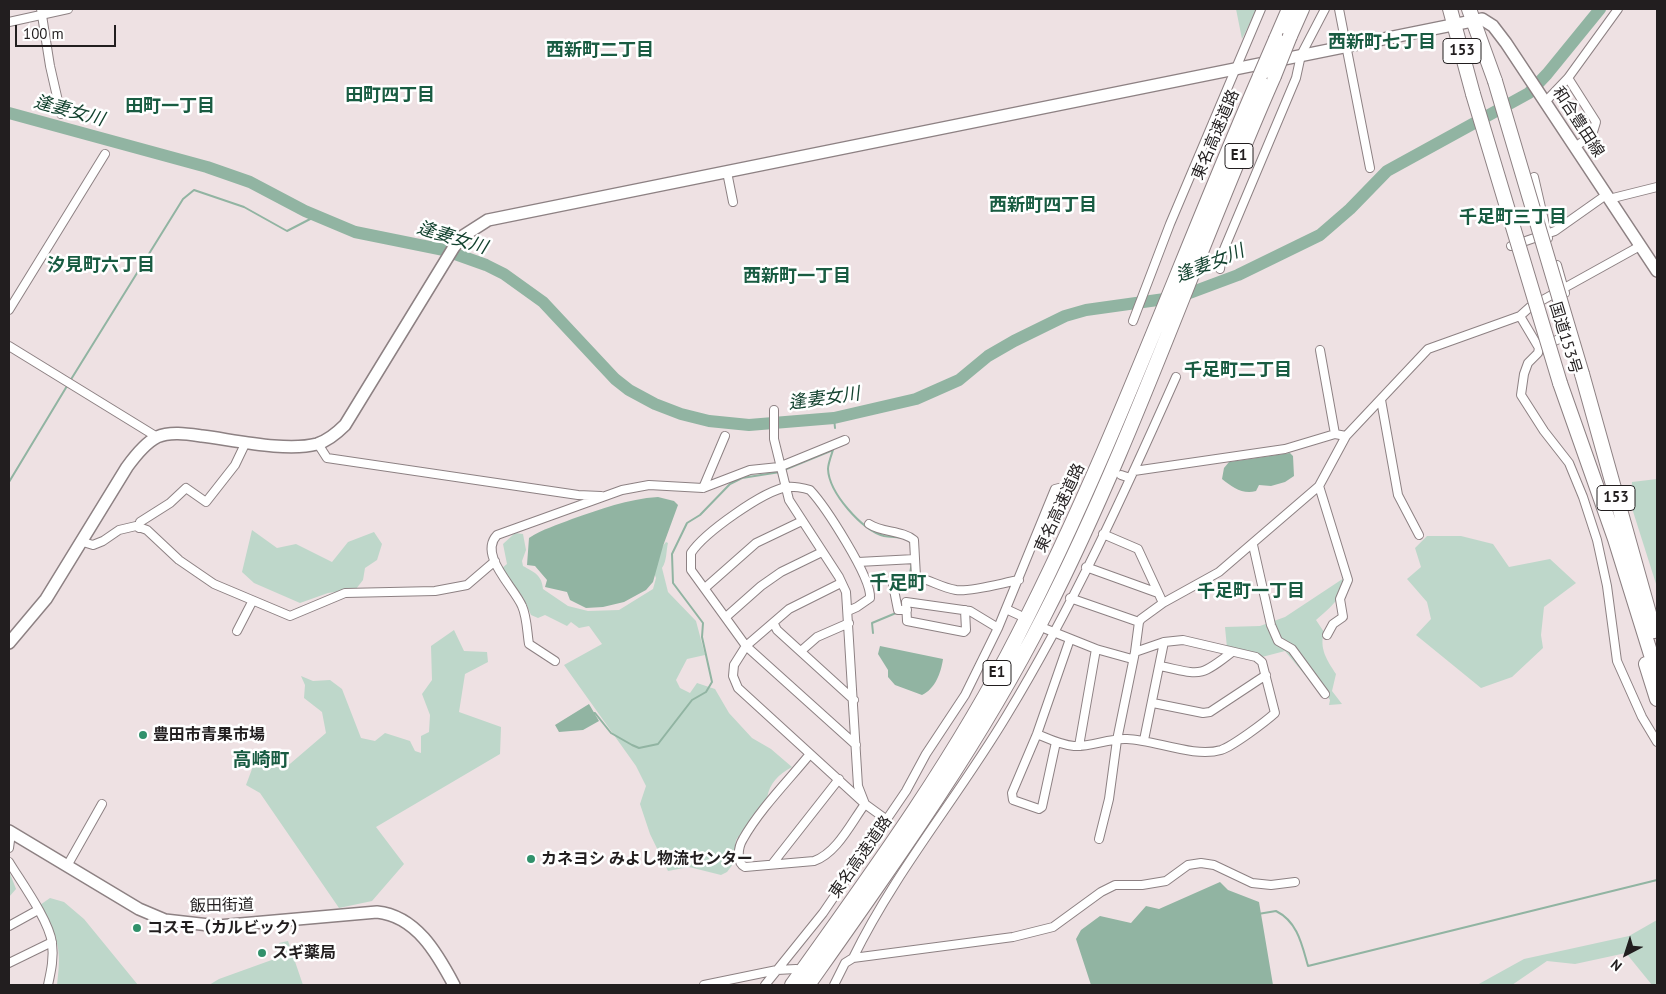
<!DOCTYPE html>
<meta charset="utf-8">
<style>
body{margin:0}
#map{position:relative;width:1666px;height:994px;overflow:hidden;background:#eee1e3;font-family:"PT Sans",sans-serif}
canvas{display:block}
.frame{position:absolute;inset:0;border:10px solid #221e1f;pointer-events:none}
.north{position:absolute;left:1601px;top:929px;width:50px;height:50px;-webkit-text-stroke:4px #fff;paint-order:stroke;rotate:220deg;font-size:14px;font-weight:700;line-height:20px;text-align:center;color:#221e1f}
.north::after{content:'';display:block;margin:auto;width:18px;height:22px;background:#221e1f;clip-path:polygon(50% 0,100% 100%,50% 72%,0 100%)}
.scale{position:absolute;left:15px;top:25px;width:101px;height:22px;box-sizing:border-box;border:2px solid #221e1f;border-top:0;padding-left:6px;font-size:15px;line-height:18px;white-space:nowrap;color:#221e1f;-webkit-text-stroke:4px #fff;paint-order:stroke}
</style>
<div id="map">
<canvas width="1666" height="994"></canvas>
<div class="frame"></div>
<div class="north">N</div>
<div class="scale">100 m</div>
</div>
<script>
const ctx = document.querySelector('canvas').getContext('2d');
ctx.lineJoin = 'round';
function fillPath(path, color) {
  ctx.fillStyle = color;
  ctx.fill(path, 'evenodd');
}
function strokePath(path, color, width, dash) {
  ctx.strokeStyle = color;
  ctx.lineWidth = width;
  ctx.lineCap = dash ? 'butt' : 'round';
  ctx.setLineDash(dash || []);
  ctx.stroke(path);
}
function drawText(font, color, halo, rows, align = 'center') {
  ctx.font = font + ' "PT Sans","Noto Sans JP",sans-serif';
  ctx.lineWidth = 5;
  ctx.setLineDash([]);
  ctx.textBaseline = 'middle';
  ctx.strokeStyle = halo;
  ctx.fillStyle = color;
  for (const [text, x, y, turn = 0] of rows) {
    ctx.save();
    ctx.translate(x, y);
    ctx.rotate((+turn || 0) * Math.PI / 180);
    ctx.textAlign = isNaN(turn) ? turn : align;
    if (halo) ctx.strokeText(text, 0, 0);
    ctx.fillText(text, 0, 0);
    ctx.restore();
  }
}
const green = new Path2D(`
 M1236 9H1257L1242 39Z
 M1657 479V587L1631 505 1632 482Z
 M252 530 277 548 296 544 332 562 348 542 374 532 382 544 377 560 365 568 363 580 356 589 328 593 300 603 254 583 242 572Z
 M515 533 523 534 526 550 522 561 523 566C534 572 542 575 543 589L568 606 588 611 619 610 653 589 656 578 650 562 666 542 668 543C666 551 667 561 662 568L668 592 696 621 705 655 687 659 676 680 680 688 690 693 697 683 715 689 729 713 752 738 771 749 792 767C779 774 769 783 767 799L736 840 733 864 727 872 721 875 689 867 668 871 650 834 640 804 646 786 636 766 564 665 602 644 589 626 579 628 571 622 567 626 545 615 538 618 531 615 524 599 502 568 507 564 503 544Z
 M1427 536H1461L1493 544 1509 567 1550 559 1576 583 1544 607 1541 635 1543 648 1512 677 1481 688 1416 635 1431 619 1427 602 1407 579 1421 567 1415 548Z
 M1344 578C1344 597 1330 608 1316 620L1324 632C1319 649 1327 660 1336 674L1332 691 1342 704 1329 705 1330 700 1313 675H1305L1285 651 1262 657 1227 648 1225 627 1260 626 1285 617Z
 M454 630 464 651 487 652 488 662 465 674 459 712 501 727 500 754 376 827 404 864 372 901 339 908 260 793 246 785 255 761 284 769 326 733 322 712 304 698 305 685 301 676 313 681 330 680 342 689 361 738 375 741 385 733 410 741 415 751 421 753V736L429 732 430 715 422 694 432 680 431 646Z
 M9 871 16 889 9 897Z
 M50 898 64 902 84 919 138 985H57C62 946 58 940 40 905Z
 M1657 920V985H1652L1626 953 1575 964 1547 961 1512 985H1477L1524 959 1629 936Z
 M288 941 303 985H209L219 979 280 957 279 943Z`);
const water = new Path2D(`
 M1290 453 1293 456 1294 476 1285 482 1271 486 1259 485 1256 491C1243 495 1232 487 1222 479L1224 468 1229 462Z
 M658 497 674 501 678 505 663 546 653 582 646 590 624 602 603 607 586 608 570 600 567 592 545 587 547 580 535 566 527 565 529 538C543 529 557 525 572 519 601 509 627 499 658 497Z
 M880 646 943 659C941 673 935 689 922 695L895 685 888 677V670L878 654Z
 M589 704 599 721 583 730 559 732 555 725Z
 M1220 882 1228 890 1259 902 1273 985H1091L1076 939 1081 930 1100 916 1131 923 1146 906 1159 909Z`);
const stream = new Path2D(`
 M1493 9H1500
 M70 381 183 199 194 190 244 207 287 231 316 216
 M834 418 835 428
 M833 450C831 456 828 464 828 469 829 493 862 530 884 536 890 537 897 537 904 538
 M784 470 833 450
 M9 482 67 386
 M894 581 910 573 912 563
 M873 633 872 623 896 613
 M592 714 595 713 611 733 632 745 639 748 658 744 692 700 706 692 712 682 702 637 703 623 673 583 672 554 687 523 700 515 730 484 742 478 780 472
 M1258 914 1276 911C1298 922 1302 945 1308 966L1657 880`);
const river = new Path2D(`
 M9 113 207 167 250 182 305 211 355 232 444 250 486 265 504 274 543 302 615 379 629 390 655 404 681 414 709 421 749 425 834 418 916 399 959 380 988 356 1014 341 1065 316 1086 310 1179 297 1238 275 1320 235 1350 209 1387 171 1529 93 1547 74 1600 9`);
const street = new Path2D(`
 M41 9 50 66 61 114
 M1339 9 1370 168
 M9 22 68 9
 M1568 78 1596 122 1592 135 1575 147
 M1545 102 1568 78 1618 9
 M727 172 733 202
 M1534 177 1548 238
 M1609 199 1657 187
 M1511 246 1555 231 1606 195
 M1557 265 1565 293
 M1220 269 1222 254 1296 78 1301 55 1325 9
 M9 310 105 154
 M1520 316 1539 348 1538 353 1528 363 1524 374 1521 395 1544 431 1569 463 1583 497 1597 540 1607 586 1617 661 1642 717 1657 742
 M1133 321 1170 224 1261 9
 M1546 345 1572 333
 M9 346 157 437
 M1320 350 1335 434
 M1381 400 1398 495 1419 535
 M774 410V439L789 500 839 577 846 592 858 786 865 804
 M318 444 327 458 578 495 601 496
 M1134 471 1285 449 1335 434 1346 436
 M1121 475 1130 478
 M1319 486 1348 580 1340 599 1343 617 1333 624 1327 635
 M703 488 725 436
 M869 524C882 533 902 530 914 540L916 577
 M139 528 140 522 170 503 186 488 206 502 235 465 246 442
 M1103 534 1138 549 1163 603
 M83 542 93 545 103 541 119 530 136 526 147 530 179 560 214 584 290 616 345 593 435 591 467 585 495 561
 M1253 545 1271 625 1278 641 1292 649 1325 694
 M858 562 915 559
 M1086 567 1158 593
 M841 583 789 609 746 646 734 665 733 676 738 688 865 804 887 820
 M705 588 756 543 802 521
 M1070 598 1139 622
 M1006 609 1019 615
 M907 610H898L893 585C922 569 929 585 956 590 972 592 1002 583 1019 580
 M965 610 966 630 964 632 907 621 906 602 970 611 998 628
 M848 611 857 607 870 598C872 578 825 506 810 490 804 488 793 486 787 487 763 491 704 533 691 553V570L746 646 856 745
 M726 617 761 586 781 572 822 552
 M774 624 777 630 854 700
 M1046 629 1096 649 1132 659
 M237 631 252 602
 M801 651 817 637 849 623
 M1135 652 1139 622 1141 619 1163 603 1219 572 1319 486 1346 436 1428 349 1520 316 1530 307 1640 246
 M555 661 529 644C527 632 527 617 522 606 514 587 478 555 497 535L622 490 649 485 703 488 750 470 779 467 845 440
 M1160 666C1200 674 1198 679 1232 652
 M1153 703 1203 713 1210 712 1266 675
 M1037 734C1049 739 1061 745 1074 746 1091 747 1109 738 1127 739 1155 740 1194 758 1221 750 1233 746 1265 722 1275 713L1262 662 1256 657 1183 640 1164 642 1135 652 1117 740 1109 799 1099 839
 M1144 740 1164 642
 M1056 742 1042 807 1039 809 1013 800 1012 793 1037 734 1070 639
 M1079 746 1096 649
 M810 754C788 781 760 809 743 839 738 847 736 863 745 867L814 861C837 853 851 823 865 804
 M9 848 11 833
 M9 862C21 882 49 920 52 943 54 958 51 971 48 985
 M773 863 839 779
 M67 866 102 804
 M9 926 38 910
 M853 958C895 872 958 797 1007 715 1072 608 1125 492 1176 377
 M9 963 52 942
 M704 985 777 970 796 969
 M765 985 823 913 906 791 926 754 965 695 998 628 1055 489 1075 484
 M834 985 845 963 853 958 1013 937 1053 927 1101 892 1115 885H1142L1166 881 1188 865 1201 863 1214 865 1252 883 1271 885 1295 882`);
const secondary = new Path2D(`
 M9 643 46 599 127 467C135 456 145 443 157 437 170 431 188 434 202 436 234 440 286 452 317 444 327 441 337 433 345 425L454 247 463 236 488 220 1482 19 1493 26 1506 43 1657 271
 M9 831 139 909 165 920 218 926 377 912C416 916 437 953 454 985`);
const highway = new Path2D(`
 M1450 9 1473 94
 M1469 9 1495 81
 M1290 36 1302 9
 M1276 39 1289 9
 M1582 374 1654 631
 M1560 383 1615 539 1657 674
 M1646 664 1657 699
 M792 985C873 872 955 759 1018 635 1111 454 1179 262 1260 76
 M808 985C892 866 978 746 1044 616 1133 442 1195 255 1274 76`);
const highwayBridge = new Path2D(`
 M1260 76 1276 39
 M1274 76 1290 36
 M1495 81 1582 374
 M1473 94 1560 383`);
const markers = [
 [143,735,5,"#31916b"],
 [531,859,5,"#31916b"],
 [137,928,5,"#31916b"],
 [262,953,5,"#31916b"]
];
const shields = [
 [1462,51,38],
 [1239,156,28],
 [1616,498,38],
 [997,673,28]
];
const shieldNames = [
 ["153",1462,51],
 ["E1",1239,156],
 ["153",1616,498],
 ["E1",997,673]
];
const streetNames = [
 ["和合豊田線",1578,122,57],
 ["東名高速道路",1216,135,-67],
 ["国道153号",1565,338,73],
 ["東名高速道路",1060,508,-65],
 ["東名高速道路",861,857,-55],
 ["飯田街道",222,906,-1]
];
const poiNames = [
 ["豊田市青果市場",153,735],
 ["カネヨシ みよし物流センター",541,859],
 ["コスモ（カルビック）",147,928],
 ["スギ薬局",272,953]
];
const neighbourhoodNames = [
 ["西新町七丁目",1382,43],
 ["西新町二丁目",600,51],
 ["田町四丁目",390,96],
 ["田町一丁目",170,107],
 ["西新町四丁目",1043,206],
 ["千足町三丁目",1513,218],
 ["汐見町六丁目",101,266],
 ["西新町一丁目",797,277],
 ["千足町二丁目",1238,371],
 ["千足町一丁目",1251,592]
];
const waterNames = [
 ["逢妻女川",69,111,15],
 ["逢妻女川",452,238,17],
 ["逢妻女川",1210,264,-22],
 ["逢妻女川",824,399,-8]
];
const quarterNames = [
 ["千足町",898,584],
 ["高崎町",261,761]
];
fillPath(green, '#bed7ca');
fillPath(water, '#91b4a2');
strokePath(stream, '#91b4a2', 2);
strokePath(river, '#91b4a2', 12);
strokePath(street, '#8d8183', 10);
strokePath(secondary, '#8d8183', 14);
strokePath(highway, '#8d8183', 16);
strokePath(street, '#fff', 8);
strokePath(secondary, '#fff', 11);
strokePath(highway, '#fff', 14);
strokePath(highwayBridge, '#8d8183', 16, []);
strokePath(highwayBridge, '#fff', 14);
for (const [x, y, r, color] of markers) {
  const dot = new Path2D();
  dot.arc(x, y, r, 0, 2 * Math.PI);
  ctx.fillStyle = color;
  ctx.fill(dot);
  strokePath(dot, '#fff', 2);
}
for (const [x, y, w] of shields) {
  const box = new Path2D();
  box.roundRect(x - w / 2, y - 12.5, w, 25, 4);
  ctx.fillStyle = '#fff';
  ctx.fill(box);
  strokePath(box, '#221e1f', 1);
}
drawText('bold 15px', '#221e1f', null, shieldNames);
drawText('16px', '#221e1f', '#fff', streetNames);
drawText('bold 16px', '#221e1f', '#fff', poiNames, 'left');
drawText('bold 18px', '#195c42', '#fff', neighbourhoodNames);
drawText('italic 18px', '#13422f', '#fff', waterNames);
drawText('bold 19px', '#195c42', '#fff', quarterNames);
</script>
